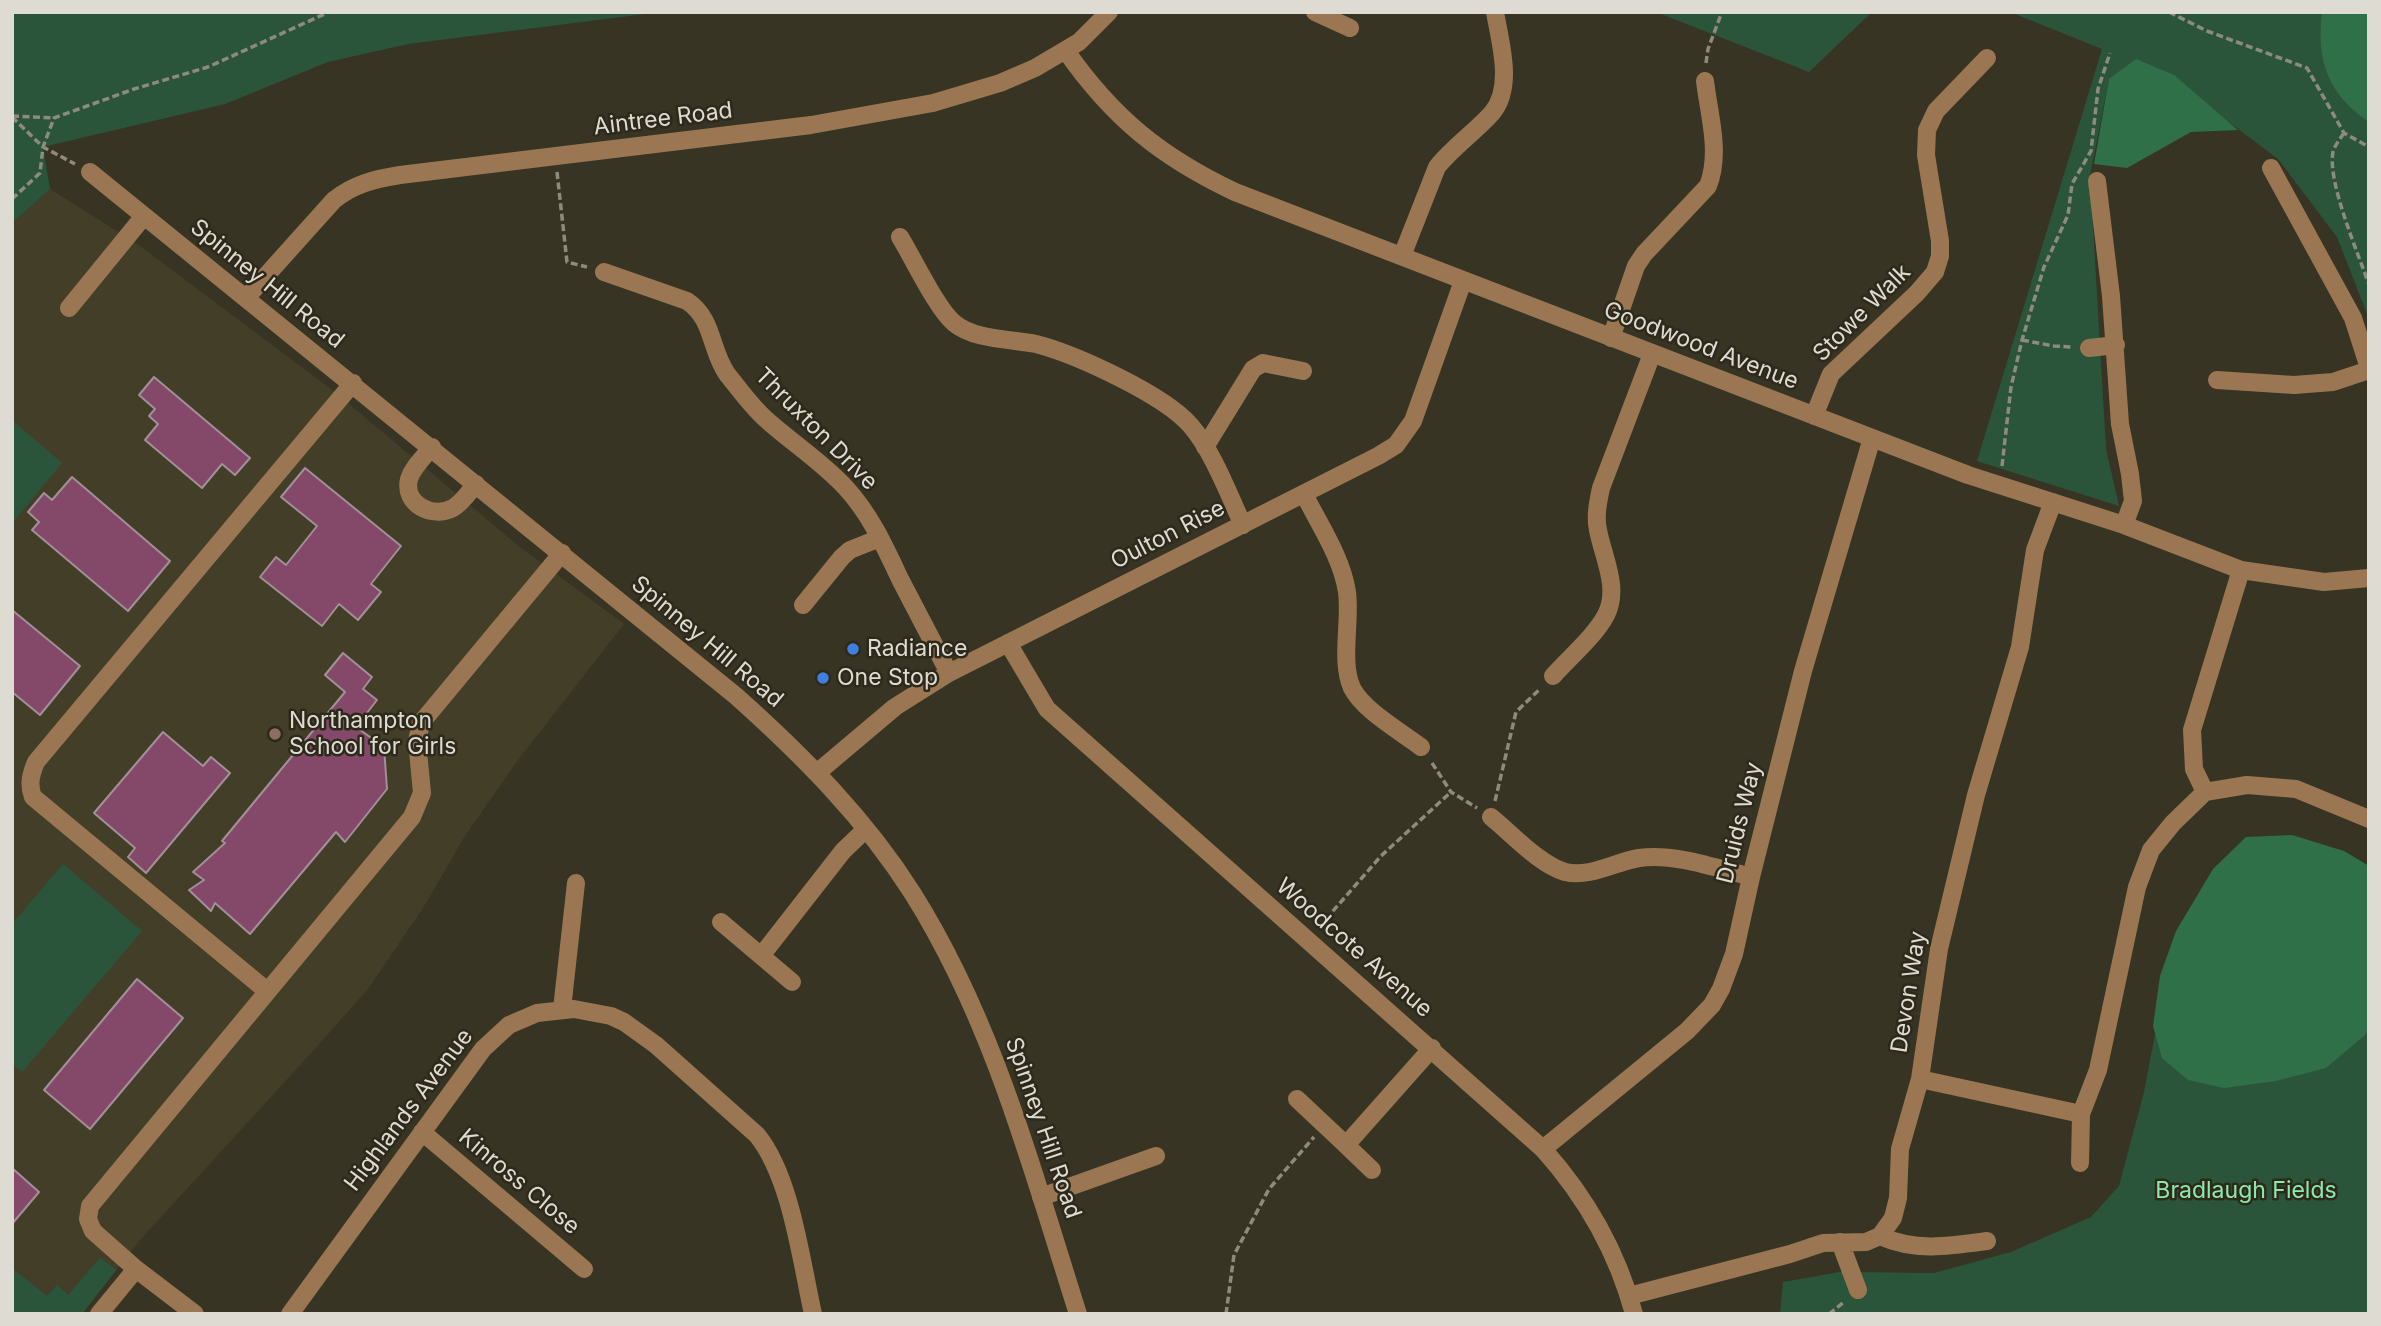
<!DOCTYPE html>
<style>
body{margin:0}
#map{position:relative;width:2381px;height:1326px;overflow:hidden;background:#373424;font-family:Inter,sans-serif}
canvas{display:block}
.frame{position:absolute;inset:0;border:14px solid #dedcd2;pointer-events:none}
</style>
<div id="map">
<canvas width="2381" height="1326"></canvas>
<div class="frame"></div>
</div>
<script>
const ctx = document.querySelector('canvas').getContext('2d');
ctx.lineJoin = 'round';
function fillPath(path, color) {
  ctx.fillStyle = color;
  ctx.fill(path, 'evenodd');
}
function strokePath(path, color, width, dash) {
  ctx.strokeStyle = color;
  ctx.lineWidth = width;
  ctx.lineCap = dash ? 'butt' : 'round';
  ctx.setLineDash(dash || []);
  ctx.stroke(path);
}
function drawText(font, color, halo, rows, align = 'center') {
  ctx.font = font + ' Inter,sans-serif';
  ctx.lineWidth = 5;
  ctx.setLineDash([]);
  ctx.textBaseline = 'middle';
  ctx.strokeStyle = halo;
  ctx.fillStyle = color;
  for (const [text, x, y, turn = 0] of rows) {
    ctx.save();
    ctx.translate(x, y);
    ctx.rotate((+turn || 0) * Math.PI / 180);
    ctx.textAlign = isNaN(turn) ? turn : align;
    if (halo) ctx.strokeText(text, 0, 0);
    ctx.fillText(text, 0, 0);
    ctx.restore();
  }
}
const built = new Path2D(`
 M50 189 136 243 331 389 520 547 624 624 515 764 465 836 423 908 368 989 313 1051 141 1239 82 1314H12V223Z`);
const green = new Path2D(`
 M12 12H661L408 44 328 62 225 104 43 147 50 189 12 223Z
 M1656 12H1872L1809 72Z
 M2010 12H2369V319L2337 237 2278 159 2196 97 2109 79 2090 175 2106 449 2119 506 1977 461 2102 49Z
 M12 420 62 463 12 523Z
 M63 864 142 931 22 1072 12 1064V924Z
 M2369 992V1314H1780L1783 1282 1840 1272 1934 1273 2011 1252 2091 1217 2119 1186 2144 1092 2159 1013Z
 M100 1258 116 1270 82 1314H12V1268L47 1296 57 1285 68 1295Z`);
const forest = new Path2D(`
 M2322 12H2369V122C2328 94 2316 61 2322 12Z
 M2136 59 2174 75 2238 130 2191 132 2127 168 2094 164 2109 79Z
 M2292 835 2344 851 2369 866V1028L2365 1035 2326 1068 2276 1081 2224 1088 2188 1080 2162 1058 2153 1026 2160 976 2176 931 2213 869 2246 837Z`);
const building = new Path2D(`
 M154 377 250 458 235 475 222 464 202 488 145 440 158 424 149 416 155 409 139 395Z
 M305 468 401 546 371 584 381 592 358 620 339 604 322 626 260 577 276 557 286 565 317 526 281 497Z
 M72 477 170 561 128 611 32 530 39 522 28 512 44 493 52 500Z
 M12 610 80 666 40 715 12 692Z
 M343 653 372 677 363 689 377 700 356 727 384 747 387 789 345 842 336 832 250 934 215 903 211 911 189 890 204 880 193 872 225 843 222 841 345 692 325 675Z
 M163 732 203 766 211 757 230 773 146 873 128 857 135 848 94 813Z
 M137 979 183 1018 90 1129 44 1090Z
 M12 1168 39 1192 12 1224Z`);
const path = new Path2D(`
 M2169 12 2207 31 2307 68 2344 133 2369 147
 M1706 63 1708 49 1722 12
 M12 116 54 118
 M12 117 43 147 75 164
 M2344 133C2340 139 2335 145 2333 152 2327 182 2359 255 2369 285
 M557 172 567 262 587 267
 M12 199 40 173 43 147 54 118 134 89 208 67 329 12
 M2022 340 2054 346 2072 347
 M2002 466 2011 387 2022 340 2044 267 2068 215 2072 184 2091 151 2098 89 2110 53
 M1432 763 1451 792 1477 808
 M1495 801 1516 712 1540 689
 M1319 927 1381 856 1451 792
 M1226 1314 1234 1255 1269 1189 1314 1137
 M1829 1314 1844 1302`);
const minor = new Path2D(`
 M1315 12 1350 28
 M1066 51C1113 118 1161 157 1235 192L1968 475 2124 525 2241 570 2324 582 2369 578
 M2271 168 2353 318 2369 368
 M90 172 736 696C802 755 865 818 913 894 994 1023 1032 1170 1078 1314
 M2097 181 2111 296 2120 424 2130 474 2133 501 2124 525
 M900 237C913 258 937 309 954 323 974 340 1011 339 1036 344 1075 354 1165 395 1191 426 1212 450 1229 495 1243 525
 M1402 256 1437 167C1453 147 1475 132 1492 113 1514 87 1500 42 1495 12
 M604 272 687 301C714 319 710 350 727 374 740 390 753 409 769 422 794 444 823 463 846 488 870 514 885 547 900 579 917 611 933 642 949 673
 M246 298 334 200C354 184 375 179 400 175L811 125 933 103 1000 83 1035 68 1079 42 1109 12
 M69 308 144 216
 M1611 338 1636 266 1644 254 1708 186C1721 153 1709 115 1705 81
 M2089 348 2116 345
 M2217 380 2294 385 2333 382 2369 370
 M1814 416 1831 374 1917 293 1935 272 1940 256V241L1926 155 1927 130 1936 111 1987 58
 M432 447C424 457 413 467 409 479 403 504 432 519 453 508 462 503 469 492 476 484
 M1205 447 1253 369 1263 363 1303 371
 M1304 494C1319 524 1342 558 1347 592 1351 621 1340 662 1352 688 1363 710 1400 731 1421 747
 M803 605 842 557 850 550 880 538
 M1008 643 1047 709 1543 1149C1586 1197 1617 1251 1634 1314
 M1553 676C1569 658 1595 636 1606 615 1620 588 1603 557 1598 530 1595 516 1598 502 1601 488L1652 354
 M818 772 895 707 949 673 1378 456 1396 445 1413 421 1463 281
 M2205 792 2194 769 2192 730 2241 570
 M1491 817C1511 833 1540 865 1565 872 1590 878 1615 862 1639 858 1675 853 1716 868 1751 877
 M721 922 792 982
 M761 956 843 851 866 829
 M267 991 33 797C28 784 31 774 36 762L353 383
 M562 1009 576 883
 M1920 1079 2081 1114
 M1297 1099 1346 1145
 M422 1132 584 1269
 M1543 1149 1687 1031 1712 1005 1721 989 1734 954 1751 877 1803 671 1872 438
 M2080 1163 2081 1114 2098 1070 2137 887 2151 850 2173 823 2205 792 2247 785 2296 789 2369 819
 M1372 1170 1346 1145 1432 1048
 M1041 1197 1156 1156
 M1880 1236C1915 1252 1951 1246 1987 1241
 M1840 1242 1858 1290
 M136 1269 93 1231 88 1219 90 1206 412 817 422 793 417 741 421 723 562 553
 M1629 1296 1790 1254 1823 1243 1866 1242 1880 1236 1893 1218 1898 1198 1900 1149 1920 1079 1939 949 1976 795 2020 647 2035 550 2053 502
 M99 1314 136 1269 195 1314
 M290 1314 483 1049 509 1025 537 1013 574 1009 611 1016 624 1022 656 1045 757 1135C791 1177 801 1260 813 1314`);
const markers = [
 [853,649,7,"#3f7fe0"],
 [823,678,7,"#3f7fe0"],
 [275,734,7,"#8d6e63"]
];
const streetNames = [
 ["Aintree Road",663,119,-7],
 ["Spinney Hill Road",267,284,39],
 ["Stowe Walk",1862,313,-45],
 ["Goodwood Avenue",1701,346,21],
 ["Thruxton Drive",816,429,45],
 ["Oulton Rise",1168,535,-27],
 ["Spinney Hill Road",707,642,40],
 ["Druids Way",1740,823,-76],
 ["Woodcote Avenue",1354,948,41],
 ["Devon Way",1909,992,-81],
 ["Highlands Avenue",409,1110,-53],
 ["Spinney Hill Road",1043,1128,71],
 ["Kinross Close",519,1182,40]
];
const poiNames = [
 ["Radiance",867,649],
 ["One Stop",837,678],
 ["Northampton",289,721],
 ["School for Girls",289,747]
];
const parkNames = [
 ["Bradlaugh Fields",2246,1191]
];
fillPath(built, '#433e28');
fillPath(green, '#2b553a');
fillPath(forest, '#2f7049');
fillPath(building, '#844869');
strokePath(building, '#a28f98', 2);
strokePath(path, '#8d8b7e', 3.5, [7, 3.5]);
strokePath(minor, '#9a7752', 18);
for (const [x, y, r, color] of markers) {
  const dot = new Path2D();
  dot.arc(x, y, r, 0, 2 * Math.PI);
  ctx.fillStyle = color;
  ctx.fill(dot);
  strokePath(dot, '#2d2a1b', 2.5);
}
drawText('23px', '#dedcd2', '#2d2a1b', streetNames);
drawText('23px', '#dedcd2', '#2d2a1b', poiNames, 'left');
drawText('23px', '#8de8ac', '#2d2a1b', parkNames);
</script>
